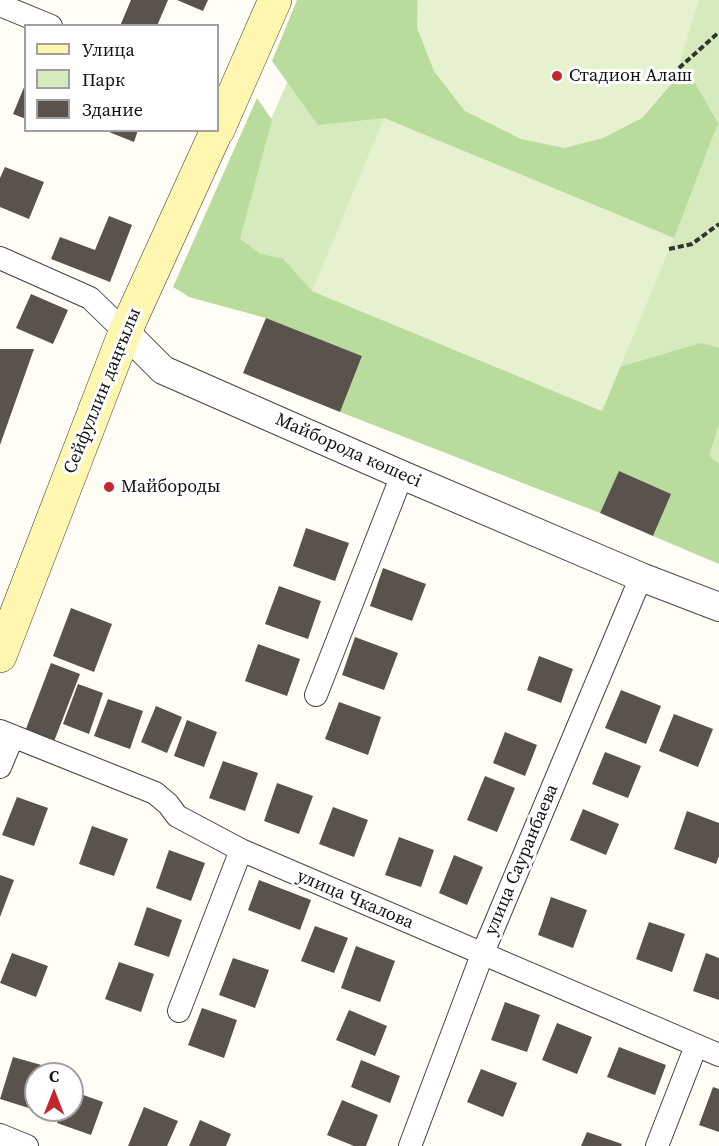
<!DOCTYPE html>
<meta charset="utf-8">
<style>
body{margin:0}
#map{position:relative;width:719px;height:1146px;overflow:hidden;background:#fffdf5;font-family:"Source Serif 4",serif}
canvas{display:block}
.legend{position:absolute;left:24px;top:24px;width:195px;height:108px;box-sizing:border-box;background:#fff;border:2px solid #a0a0a0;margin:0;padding:8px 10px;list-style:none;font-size:18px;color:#111}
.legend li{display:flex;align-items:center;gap:12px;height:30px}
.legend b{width:30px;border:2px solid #a0a0a0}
.north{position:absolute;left:24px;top:1062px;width:60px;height:60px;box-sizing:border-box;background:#fff;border:2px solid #a0a0a0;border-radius:50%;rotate:0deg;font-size:16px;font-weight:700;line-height:24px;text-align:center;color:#111}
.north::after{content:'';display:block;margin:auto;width:21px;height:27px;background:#c4262e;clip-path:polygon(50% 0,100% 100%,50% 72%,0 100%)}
</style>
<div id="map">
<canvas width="719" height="1146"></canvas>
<ul class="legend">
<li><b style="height:8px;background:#fff6b0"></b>Улица</li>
<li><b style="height:16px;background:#d5ebbd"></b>Парк</li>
<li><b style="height:16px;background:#5a524d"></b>Здание</li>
</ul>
<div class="north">С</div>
</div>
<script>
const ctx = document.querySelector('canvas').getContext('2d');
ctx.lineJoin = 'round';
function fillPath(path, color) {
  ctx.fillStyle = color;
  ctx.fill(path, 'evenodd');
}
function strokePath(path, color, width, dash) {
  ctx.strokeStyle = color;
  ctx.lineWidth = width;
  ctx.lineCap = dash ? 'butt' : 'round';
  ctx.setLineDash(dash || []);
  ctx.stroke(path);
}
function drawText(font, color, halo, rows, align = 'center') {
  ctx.font = font + ' "Source Serif 4",serif';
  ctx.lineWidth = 6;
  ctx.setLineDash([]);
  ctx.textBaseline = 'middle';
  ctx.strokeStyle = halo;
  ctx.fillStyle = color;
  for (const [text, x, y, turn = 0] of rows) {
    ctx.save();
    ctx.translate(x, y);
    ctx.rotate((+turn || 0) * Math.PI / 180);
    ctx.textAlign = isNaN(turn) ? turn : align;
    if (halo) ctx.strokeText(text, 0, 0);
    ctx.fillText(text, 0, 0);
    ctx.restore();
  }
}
const green = new Path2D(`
 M324 0H719V505L200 278Z`);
const forest = new Path2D(`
 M297 0H417V27L434 71 465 111 642 118 674 81 695 83 718 123 674 238 384 118 318 125 272 61Z
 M257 98 272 120 240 239 259 253 283 259 312 291 602 411 620 367 701 343 719 348V424L709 456 719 464V564L653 536 670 494 619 472 600 513 340 412 362 356 266 318 189 297 173 287Z`);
const pitch = new Path2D(`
 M419 0H699L674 81 642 118 603 138 564 148 521 139 465 111 434 71 417 27Z
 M384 118 674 238 602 411 312 291Z`);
const building = new Path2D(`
 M131 0H168L157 26H120Z
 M177 0H208L203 11Z
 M25 85H26V119L13 114Z
 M104 130H138L134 142Z
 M5 167 44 182 29 219 0 207V178Z
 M109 216 132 225 110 282 51 259 60 237 95 250Z
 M31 294 68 310 53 344 16 328Z
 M266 318 362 356 340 412 243 373Z
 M0 349H34L0 445Z
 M619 471 671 494 653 536 600 513Z
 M306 528 349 543 335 581 293 566Z
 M383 568 426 584 412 621 370 606Z
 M279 586 321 601 308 639 265 624Z
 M71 608 112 624 94 672 53 656Z
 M355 637 398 653 384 690 342 675Z
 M258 644 300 659 287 696 245 681Z
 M539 656 573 669 561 703 527 690Z
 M51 663 80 674 53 744 24 734Z
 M78 684 103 693 89 734 63 724Z
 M621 690 661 706 646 744 605 728Z
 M108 699 143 711 130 749 94 736Z
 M339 702 381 717 368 755 325 739Z
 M156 706 182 717 167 753 141 742Z
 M674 714 713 729 698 767 659 751Z
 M187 720 217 732 204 767 174 756Z
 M505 732 537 745 525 776 493 763Z
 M605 752 641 766 628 798 592 784Z
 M223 761 258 773 245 811 209 798Z
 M485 776 515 788 497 832 467 820Z
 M277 783 313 796 299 834 264 821Z
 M17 797 48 808 34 846 2 835Z
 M333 807 368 820 354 857 319 844Z
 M583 809 619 824 606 855 570 840Z
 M687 811 719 823V856L716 864 674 849Z
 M92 826 128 839 114 876 79 864Z
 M399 837 434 850 421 887 385 875Z
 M169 850 205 863 191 901 156 888Z
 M454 855 483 867 467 905 439 893Z
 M0 875 14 880 0 917Z
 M259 880 311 900 300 930 248 910Z
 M551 897 587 910 573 948 538 935Z
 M147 907 182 920 169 957 134 945Z
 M649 922 685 934 672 972 636 959Z
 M315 926 348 938 334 973 301 961Z
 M356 946 395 961 380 1002 341 988Z
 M12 953 48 966 36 997 0 983Z
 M706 953 719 958V1000L693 991Z
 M233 958 269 970 255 1008 219 995Z
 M119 962 154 974 141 1012 105 999Z
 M505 1002 540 1015 527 1052 491 1040Z
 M202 1008 237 1020 224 1058 188 1045Z
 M349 1010 387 1026 375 1056 336 1040Z
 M557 1023 592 1037 577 1074 542 1060Z
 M619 1047 666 1065 655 1095 607 1077Z
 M13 1057 45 1066 42 1074H36V1096L32 1109 0 1099Z
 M361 1060 400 1076 390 1103 351 1087Z
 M481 1069 517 1083 503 1117 467 1102Z
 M713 1087 719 1089V1132L699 1125Z
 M72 1091 103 1102 91 1135 57 1123 61 1110H72Z
 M342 1100 378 1115 366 1146H354L327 1135Z
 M144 1107 178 1121 167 1146H128Z
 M200 1120 231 1134 226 1146H189Z
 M587 1132 622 1144 621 1146H581Z`);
const path = new Path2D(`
 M679 68 719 32
 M669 249 692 244 719 224`);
const minor = new Path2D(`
 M0 5 51 26
 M0 258 90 298 125 332
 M316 695 402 475
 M0 731 155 793 168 804 177 816 241 850 719 1055
 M0 767 13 736
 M179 1011 241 850
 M0 1135 27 1146
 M410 1146 482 955 641 577
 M657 1146 696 1046`);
const tertiary = new Path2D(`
 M125 332 163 370 402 475 641 577 719 607`);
const secondary = new Path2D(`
 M218 130 275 0
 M0 656 125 332 217 130`);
const markers = [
 [557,76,6,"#c4262e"],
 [109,487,6,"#c4262e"]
];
const poiNames = [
 ["Стадион Алаш",569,76],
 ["Майбороды",121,487]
];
const streetNames = [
 ["Сейфуллин даңғылы",103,391,-68],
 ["Майборода көшесі",348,451,24],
 ["улица Сауранбаева",522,860,-67],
 ["улица Чкалова",355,900,23]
];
fillPath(green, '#d5ebbd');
fillPath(forest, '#b9dc9c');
fillPath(pitch, '#e6f2cf');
fillPath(building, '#5a524d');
strokePath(minor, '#444', 24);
strokePath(tertiary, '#444', 30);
strokePath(secondary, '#333', 34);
strokePath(path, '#333', 4, [6, 3]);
strokePath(minor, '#fff', 22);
strokePath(tertiary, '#fff', 28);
strokePath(secondary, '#fff6b0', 33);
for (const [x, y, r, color] of markers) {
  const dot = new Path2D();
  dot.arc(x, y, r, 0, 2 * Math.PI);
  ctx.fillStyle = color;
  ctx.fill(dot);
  strokePath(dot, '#fff', 2);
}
drawText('18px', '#111', '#fff', poiNames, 'left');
drawText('18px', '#111', '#fff', streetNames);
</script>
